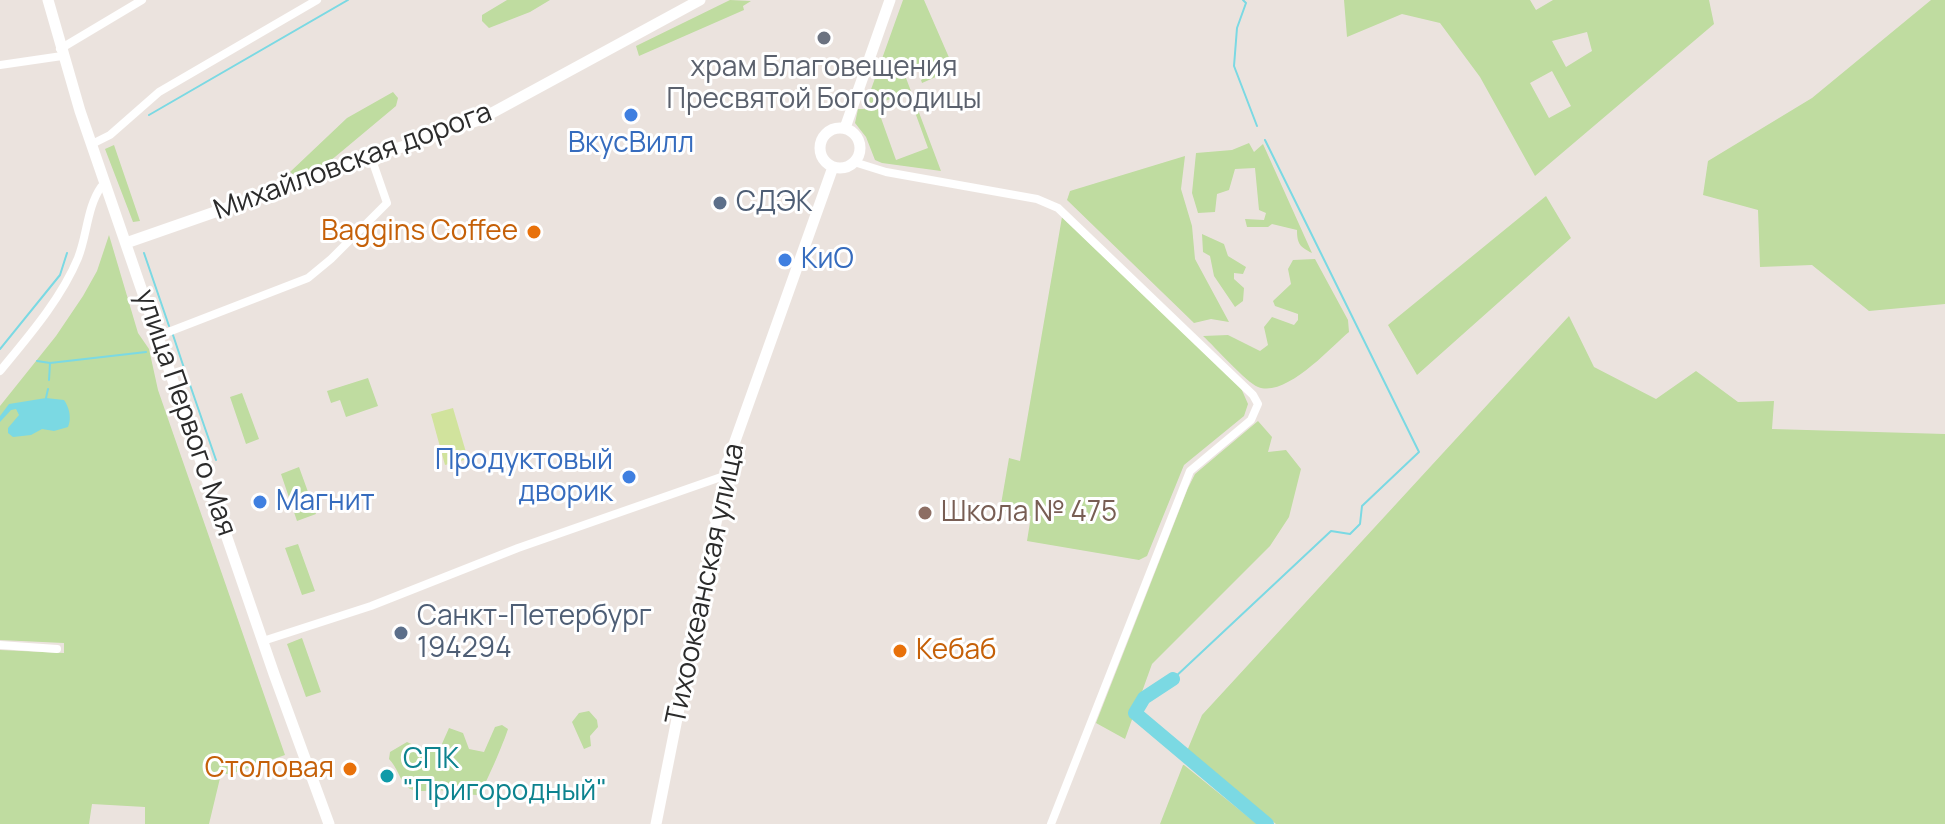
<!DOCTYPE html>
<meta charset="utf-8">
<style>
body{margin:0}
canvas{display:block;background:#ebe3de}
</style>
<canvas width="1945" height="824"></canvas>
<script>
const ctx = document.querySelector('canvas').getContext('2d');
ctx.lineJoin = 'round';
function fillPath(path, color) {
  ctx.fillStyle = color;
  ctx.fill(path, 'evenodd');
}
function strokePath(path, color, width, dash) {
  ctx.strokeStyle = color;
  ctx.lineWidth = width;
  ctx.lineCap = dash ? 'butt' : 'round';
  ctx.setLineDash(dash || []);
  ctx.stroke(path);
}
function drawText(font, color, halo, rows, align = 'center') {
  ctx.font = font + ' Manrope,sans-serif';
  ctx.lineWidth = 6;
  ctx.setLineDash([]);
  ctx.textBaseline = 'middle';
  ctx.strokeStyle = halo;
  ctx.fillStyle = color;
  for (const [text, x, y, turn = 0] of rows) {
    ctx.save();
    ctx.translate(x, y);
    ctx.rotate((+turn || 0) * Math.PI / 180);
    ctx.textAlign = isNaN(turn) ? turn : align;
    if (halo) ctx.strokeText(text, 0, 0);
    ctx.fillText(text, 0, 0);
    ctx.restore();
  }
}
const green = new Path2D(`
 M507 0H550L530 12 489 28 482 21V15Z
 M730 0 751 1 743 6 744 10 639 56 636 46Z
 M903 0H924L954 69 922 83 921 80 926 77 920 63 903 70 941 171 882 163 875 160 866 137 855 123 858 109H864ZM908 93 928 148 896 160 876 104Z
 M1344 0H1530L1536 10 1553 0H1709L1714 24 1535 176 1480 77 1440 23 1402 14 1347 37ZM1587 32 1592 51 1566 67 1552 41ZM1552 71 1571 106 1549 118 1530 83Z
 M1931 0H1945V304L1869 311 1812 265 1760 267 1758 210 1703 195 1708 161 1812 98Z
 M393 92 398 98 396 106 323 167 300 179 290 172 347 118Z
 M1249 143 1254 152 1263 144 1312 253C1300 247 1297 244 1297 230L1272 224 1268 227H1247L1245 219 1264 220 1266 213 1259 210 1255 168 1235 169 1229 190 1217 194 1215 212 1198 213 1192 193 1196 153 1232 150Z
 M114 145 140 221 133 222 105 149Z
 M1185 156 1181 189 1192 226 1195 259 1229 322 1211 319 1194 323 1067 200 1070 191Z
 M1546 196 1571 238 1417 375 1388 325Z
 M1062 217 1241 388 1248 404 1244 416 1184 465 1147 556 1139 560 1027 541 1031 516 1000 510 1009 458 1020 461Z
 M1202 234 1224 244 1228 256 1246 267 1243 274 1234 273V279L1244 288 1243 301 1235 307 1214 276 1210 256 1203 252Z
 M109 235 138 333 149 349 158 390 285 755 231 774H221L209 824H145V807L92 804 89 824H0V650L64 653V643L0 640V406L56 336 83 296 97 271Z
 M1315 259 1348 320 1349 332C1331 347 1286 398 1258 387 1246 382 1215 347 1203 336L1228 335 1260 351 1268 345 1264 327 1272 317 1294 325 1298 320V314L1275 306 1273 301 1291 284 1288 269 1293 260Z
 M1569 316 1594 367 1656 399 1696 371 1738 402 1774 401 1772 429 1945 434V824H1276L1187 751 1202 715Z
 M368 378 378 406 346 417 340 400 331 403 327 391Z
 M242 393 259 439 246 444 230 397Z
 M1258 421 1272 437 1268 452 1286 450 1301 469 1289 517 1270 546 1152 664 1125 739 1096 723 1188 488 1195 474Z
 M299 467 316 514 297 521 281 474Z
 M298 544 315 591 302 595 285 548Z
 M302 638 321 692 306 697 287 644Z
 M589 711 597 720 598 727 590 736 591 746 584 749 572 722 579 713Z
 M502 725 508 729C505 739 484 790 478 795 464 795 452 791 438 790 428 789 416 795 406 786 400 780 397 767 389 759L390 752 407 742 420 748 441 746 449 728 463 733 469 749 484 752 495 727Z
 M1183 765H1184L1257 824H1160Z`);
const pitch = new Path2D(`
 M453 408 468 459 445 465 431 414Z`);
const water = new Path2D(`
 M46 398 64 400C69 407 72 418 68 427L54 431 42 429 31 435 13 437 8 433V428L19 415 16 409 11 410 0 422V416L9 404Z`);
const stream = new Path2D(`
 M1243 0 1246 3 1237 28 1234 66 1257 126
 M149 115 348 0
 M144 253 169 326
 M172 332 187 377
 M0 349 60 275 67 253
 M37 361 50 363
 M49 380 50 363 146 352
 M189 382 216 460
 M46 398 48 389
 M1173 679 1331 531 1350 534 1360 524 1362 506 1419 452 1265 140`);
const river = new Path2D(`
 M1173 679 1144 698 1135 713 1267 824`);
const minor = new Path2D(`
 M60 49 142 0
 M0 65 62 56
 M92 144 110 135 159 92 317 0
 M854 162 886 172 1037 199 1058 208 1253 395 1258 404 1251 420 1190 471 1051 824
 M158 336 308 278 331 259 387 203 371 157
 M0 371C28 337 61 299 78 258 87 236 87 207 101 187L106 186
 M263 641 371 606 518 548 724 476
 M0 645 57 649`);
const tertiary = new Path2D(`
 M48 0 80 111 274 674 329 824
 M820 148a20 20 0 1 1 40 0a20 20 0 1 1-40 0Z
 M845 128 890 0
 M126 243 479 120 700 0
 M656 824 729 458 833 167`);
const markers = [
 [824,38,8,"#6b7280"],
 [631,115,8,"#3f7fe0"],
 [720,203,8,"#5c6f8a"],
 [534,232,8,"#e8710a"],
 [785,260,8,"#3f7fe0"],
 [629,477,8,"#3f7fe0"],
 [260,502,8,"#3f7fe0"],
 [925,513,8,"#8d6e63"],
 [401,633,8,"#5c6f8a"],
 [900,651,8,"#e8710a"],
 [350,769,8,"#e8710a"],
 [387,776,8,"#0f9aa8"]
];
const worshipNames = [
 ["храм Благовещения",824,68],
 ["Пресвятой Богородицы",824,100]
];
const shopNames = [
 ["ВкусВилл",631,144,"center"],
 ["КиО",801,260],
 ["Продуктовый",613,461,"right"],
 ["дворик",613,493,"right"],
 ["Магнит",276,502]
];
const streetNames = [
 ["Михайловская дорога",353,162,-20],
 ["улица Первого Мая",185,413,71],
 ["Тихоокеанская улица",706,584,-78]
];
const serviceNames = [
 ["СДЭК",736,203],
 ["Санкт-Петербург",417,617],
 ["194294",417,649]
];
const foodNames = [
 ["Baggins Coffee",518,232],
 ["Кебаб",916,651,"left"],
 ["Столовая",334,769]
];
const educationNames = [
 ["Школа № 475",941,513]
];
const cultureNames = [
 ["СПК",403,760],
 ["\"Пригородный\"",403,792]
];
fillPath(green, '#bfdca0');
fillPath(pitch, '#d1e39d');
fillPath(water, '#7bd9e3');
strokePath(stream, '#7bd9e3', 2);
strokePath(river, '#7bd9e3', 14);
strokePath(minor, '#fff', 8);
strokePath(tertiary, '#fff', 11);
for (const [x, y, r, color] of markers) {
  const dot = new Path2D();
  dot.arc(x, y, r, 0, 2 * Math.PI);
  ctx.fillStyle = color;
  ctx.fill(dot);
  strokePath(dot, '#fff', 3);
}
drawText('28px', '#5b616d', '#fff', worshipNames);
drawText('28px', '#366cbe', '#fff', shopNames, 'left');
drawText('28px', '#2b2b2b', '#fff', streetNames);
drawText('28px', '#4e5e75', '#fff', serviceNames, 'left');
drawText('28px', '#c56008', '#fff', foodNames, 'right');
drawText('28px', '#785e54', '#fff', educationNames, 'left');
drawText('28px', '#0d838f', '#fff', cultureNames, 'left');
</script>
